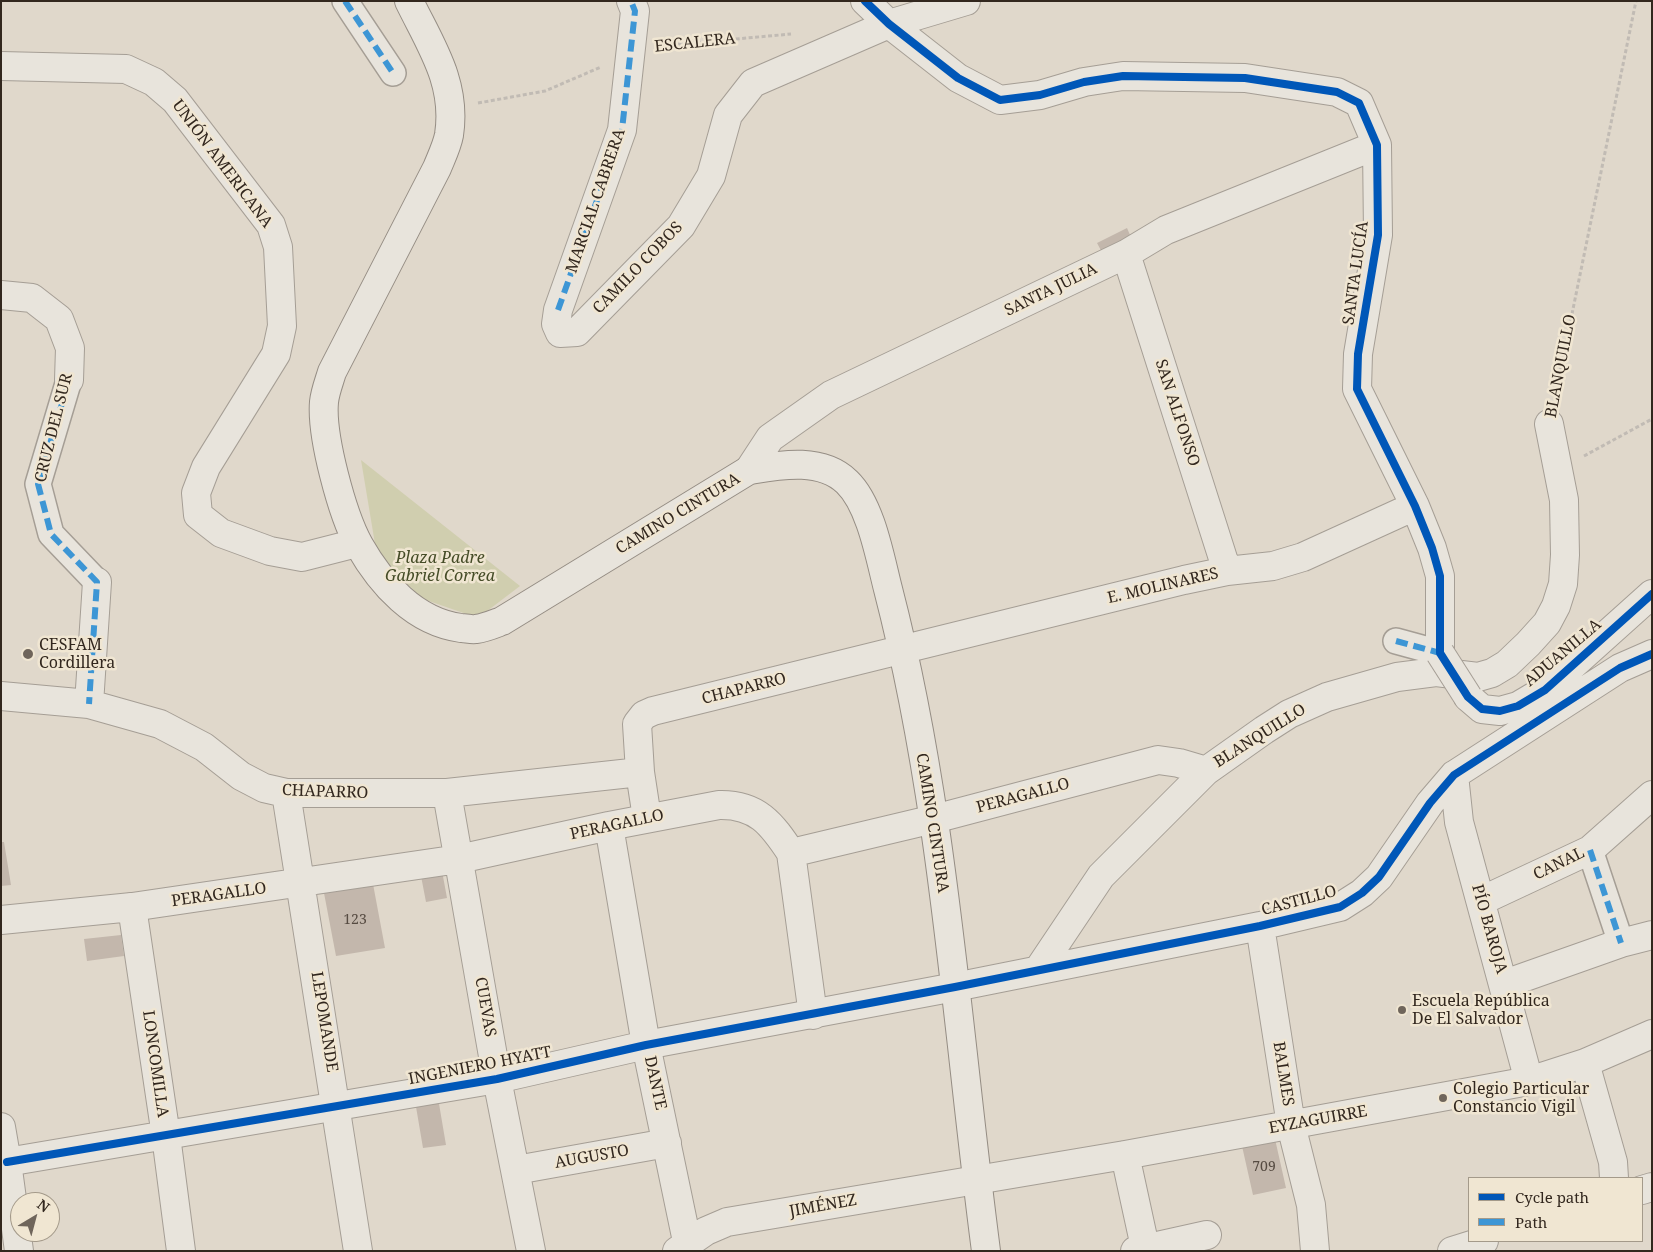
<!DOCTYPE html>
<meta charset="utf-8">
<style>
body{margin:0}
#map{position:relative;width:1653px;height:1252px;overflow:hidden;background:#e0d8cb;font-family:"Noto Serif",serif}
canvas{display:block}
.frame{position:absolute;inset:0;border:2px solid #32271e;pointer-events:none}
.legend{position:absolute;left:1468px;top:1177px;width:175px;height:65px;box-sizing:border-box;background:#f0e6d2;border:1px solid #a49a8a;margin:0;padding:6px 9px;list-style:none;font-size:15px;color:#32271e}
.legend li{display:flex;align-items:center;gap:10px;height:25px}
.legend b{width:25px;border:1px solid #a49a8a}
.north{position:absolute;left:10px;top:1192px;width:50px;height:50px;box-sizing:border-box;background:#f0e6d2;border:1px solid #a49a8a;border-radius:50%;rotate:37deg;font-size:14px;font-weight:700;line-height:20px;text-align:center;color:#32271e}
.north::after{content:'';display:block;margin:auto;width:18px;height:22px;background:#6f655b;clip-path:polygon(50% 0,100% 100%,50% 72%,0 100%)}
</style>
<div id="map">
<canvas width="1653" height="1252"></canvas>
<div class="frame"></div>
<ul class="legend">
<li><b style="height:6px;background:#0057b8"></b>Cycle path</li>
<li><b style="height:6px;background:#3d96d5"></b>Path</li>
</ul>
<div class="north">N</div>
</div>
<script>
const ctx = document.querySelector('canvas').getContext('2d');
ctx.lineJoin = 'round';
function fillPath(path, color) {
  ctx.fillStyle = color;
  ctx.fill(path, 'evenodd');
}
function strokePath(path, color, width, dash) {
  ctx.strokeStyle = color;
  ctx.lineWidth = width;
  ctx.lineCap = dash ? 'butt' : 'round';
  ctx.setLineDash(dash || []);
  ctx.stroke(path);
}
function drawText(font, color, halo, rows, align = 'center') {
  ctx.font = font + ' "Noto Serif",serif';
  ctx.lineWidth = 5;
  ctx.setLineDash([]);
  ctx.textBaseline = 'middle';
  ctx.strokeStyle = halo;
  ctx.fillStyle = color;
  for (const [text, x, y, turn = 0] of rows) {
    ctx.save();
    ctx.translate(x, y);
    ctx.rotate((+turn || 0) * Math.PI / 180);
    ctx.textAlign = isNaN(turn) ? turn : align;
    if (halo) ctx.strokeText(text, 0, 0);
    ctx.fillText(text, 0, 0);
    ctx.restore();
  }
}
const green = new Path2D(`
 M361 460 520 586 478 618 423 599 377 556Z`);
const building = new Path2D(`
 M1127 228 1133 242 1104 256 1097 243Z
 M1 842H4L11 885 1 886Z
 M442 871 447 898 426 902 421 876Z
 M373 884 385 948 336 956 324 893Z
 M121 935 124 956 87 961 84 939Z
 M437 1092 446 1145 423 1148 414 1095Z
 M1275 1139 1286 1188 1253 1195 1242 1146Z`);
const path = new Path2D(`
 M658 46 791 34
 M478 103 545 91 601 67
 M1555 397 1636 1
 M1584 456 1652 419`);
const pedestrian = new Path2D(`
 M345 1 393 73
 M69 380 38 484 51 534 97 582
 M1396 641 1440 653
 M1590 850 1621 943`);
const minor = new Path2D(`
 M631 1 635 11 622 130 558 310 556 324 560 333 577 332 681 226 711 176 728 115 753 83 889 24 966 1
 M865 1 889 24 958 78 1000 100 1040 95 1084 82 1123 76 1245 78 1337 92 1359 103 1377 145 1378 235 1358 354 1357 389 1415 506 1432 548 1440 576V653
 M1 66 126 69 154 82 175 100 271 225 278 247 282 326 276 354 206 467 196 493 198 515 221 533 270 551 302 557 357 543
 M1126 254 1227 571
 M1 295 32 298 59 319 70 348 69 380
 M749 470 770 438 831 395 1126 254 1166 230 1377 145
 M1 696 89 704 160 724 204 747 241 776 264 788 286 793H447L640 772
 M1468 697 1482 709 1500 711 1518 706 1545 690 1652 594
 M89 704 97 582
 M1454 775 1459 822 1529 1081
 M286 793 358 1251
 M447 793 497 1079 531 1251
 M647 818 640 772 637 724 644 715 653 711 1184 580 1227 571 1273 566 1303 557 1415 506
 M609 826 646 1045 689 1251
 M791 853 813 1015
 M1481 901 1590 850 1652 795
 M132 907 459 859 609 826 719 805C757 804 772 824 791 853L934 819 1158 760 1179 763 1206 771
 M1260 926 1291 1125 1311 1205 1315 1251
 M1038 970 1101 876 1206 771 1264 730 1289 714 1327 697 1397 677 1436 672 1478 677 1492 673 1507 664 1528 644 1547 623 1556 606 1563 584 1565 555 1564 500 1549 424
 M1505 984 1621 943 1652 935
 M955 987 1260 926 1340 907 1362 893 1379 877 1430 803 1454 775 1620 668 1652 654
 M1585 1063 1613 1162 1614 1178
 M166 1136 181 1251
 M1125 1155 1145 1247
 M7 1162 19 1251
 M516 1170 667 1143
 M1642 1190 1652 1187
 M677 1251 706 1231 727 1222 1125 1155 1529 1081 1585 1063 1652 1034
 M1135 1251 1207 1235
 M1452 1251 1484 1241`);
const tertiary = new Path2D(`
 M1 920 132 907 166 1136
 M1 1127 7 1162 497 1079 646 1045 955 987`);
const secondary = new Path2D(`
 M409 1C431 46 457 83 449 135 447 146 441 158 437 168L332 372C329 382 325 392 324 402 321 436 342 514 359 545 381 584 415 622 461 628 466 628 472 630 476 629 485 628 494 624 502 621L749 470C780 465 821 457 847 482 871 505 880 558 888 589 944 805 957 1030 986 1251`);
const minorBridge = new Path2D(`
 M1440 653 1468 697`);
const quiet = new Path2D(`
 M345 1 393 73
 M558 310 622 130 635 11 631 1
 M69 380 38 484 51 534 97 582 89 704
 M1396 641 1440 653
 M1590 850 1621 943`);
const cycleway = new Path2D(`
 M865 1 889 24 958 78 1000 100 1040 95 1084 82 1123 76 1245 78 1337 92 1359 103 1377 145 1378 235 1358 354 1357 389 1415 506 1432 548 1440 576V653L1468 697 1482 709 1500 711 1518 706 1545 690 1652 594
 M7 1162 497 1079 646 1045 955 987 1260 926 1340 907 1362 893 1379 877 1430 803 1454 775 1620 668 1652 654`);
const markers = [
 [28,654,6,"#6f655b"],
 [1402,1010,5,"#6f655b"],
 [1443,1098,5,"#6f655b"]
];
const numberNames = [
 ["123",355,920],
 ["709",1264,1167]
];
const streetNames = [
 ["ESCALERA",695,43,-6],
 ["UNIÓN AMERICANA",222,164,53],
 ["MARCIAL CABRERA",596,201,-71],
 ["CAMILO COBOS",638,268,-46],
 ["SANTA LUCÍA",1356,273,-82],
 ["SANTA JULIA",1051,290,-26],
 ["BLANQUILLO",1561,366,-79],
 ["SAN ALFONSO",1177,413,72],
 ["CRUZ DEL SUR",54,428,-76],
 ["CAMINO CINTURA",678,514,-31],
 ["E. MOLINARES",1163,586,-13],
 ["ADUANILLA",1563,653,-40],
 ["CHAPARRO",744,689,-14],
 ["BLANQUILLO",1260,736,-32],
 ["CHAPARRO",325,792,2],
 ["PERAGALLO",1023,796,-15],
 ["CAMINO CINTURA",932,823,81],
 ["PERAGALLO",617,825,-12],
 ["CANAL",1559,864,-26],
 ["PERAGALLO",219,895,-8],
 ["CASTILLO",1299,901,-15],
 ["PÍO BAROJA",1489,929,74],
 ["CUEVAS",485,1007,80],
 ["LEPOMANDE",324,1022,81],
 ["LONCOMILLA",155,1064,82],
 ["INGENIERO HYATT",480,1066,-11],
 ["BALMES",1283,1074,81],
 ["DANTE",655,1083,78],
 ["EYZAGUIRRE",1318,1120,-10],
 ["AUGUSTO",592,1157,-10],
 ["JIMÉNEZ",823,1206,-10]
];
const parkNames = [
 ["Plaza Padre",440,558],
 ["Gabriel Correa",440,576]
];
const poiNames = [
 ["CESFAM",39,645],
 ["Cordillera",39,663],
 ["Escuela República",1412,1001],
 ["De El Salvador",1412,1019],
 ["Colegio Particular",1453,1089],
 ["Constancio Vigil",1453,1107]
];
fillPath(green, '#d0ceaf');
fillPath(building, '#c3b7ac');
strokePath(pedestrian, '#a59e95', 28);
strokePath(minor, '#a59e95', 30);
strokePath(tertiary, '#a59e95', 30);
strokePath(secondary, '#958d84', 30);
strokePath(path, '#c1bbb4', 3, [4, 2.5]);
strokePath(pedestrian, '#e8e4dc', 25);
strokePath(minor, '#e8e4dc', 28);
strokePath(tertiary, '#e8e4dc', 28);
strokePath(secondary, '#e8e4dc', 28);
strokePath(minorBridge, '#a59e95', 30, []);
strokePath(minorBridge, '#e8e4dc', 28);
strokePath(quiet, '#3d96d5', 6, [12, 6]);
strokePath(cycleway, '#0057b8', 8);
for (const [x, y, r, color] of markers) {
  const dot = new Path2D();
  dot.arc(x, y, r, 0, 2 * Math.PI);
  ctx.fillStyle = color;
  ctx.fill(dot);
  strokePath(dot, '#f0e6d2', 2);
}
drawText('14px', '#564b42', null, numberNames);
drawText('16px', '#32271e', '#f0e6d2', streetNames);
drawText('italic 16px', '#454c27', '#f0e6d2', parkNames);
drawText('16px', '#32271e', '#f0e6d2', poiNames, 'left');
</script>
